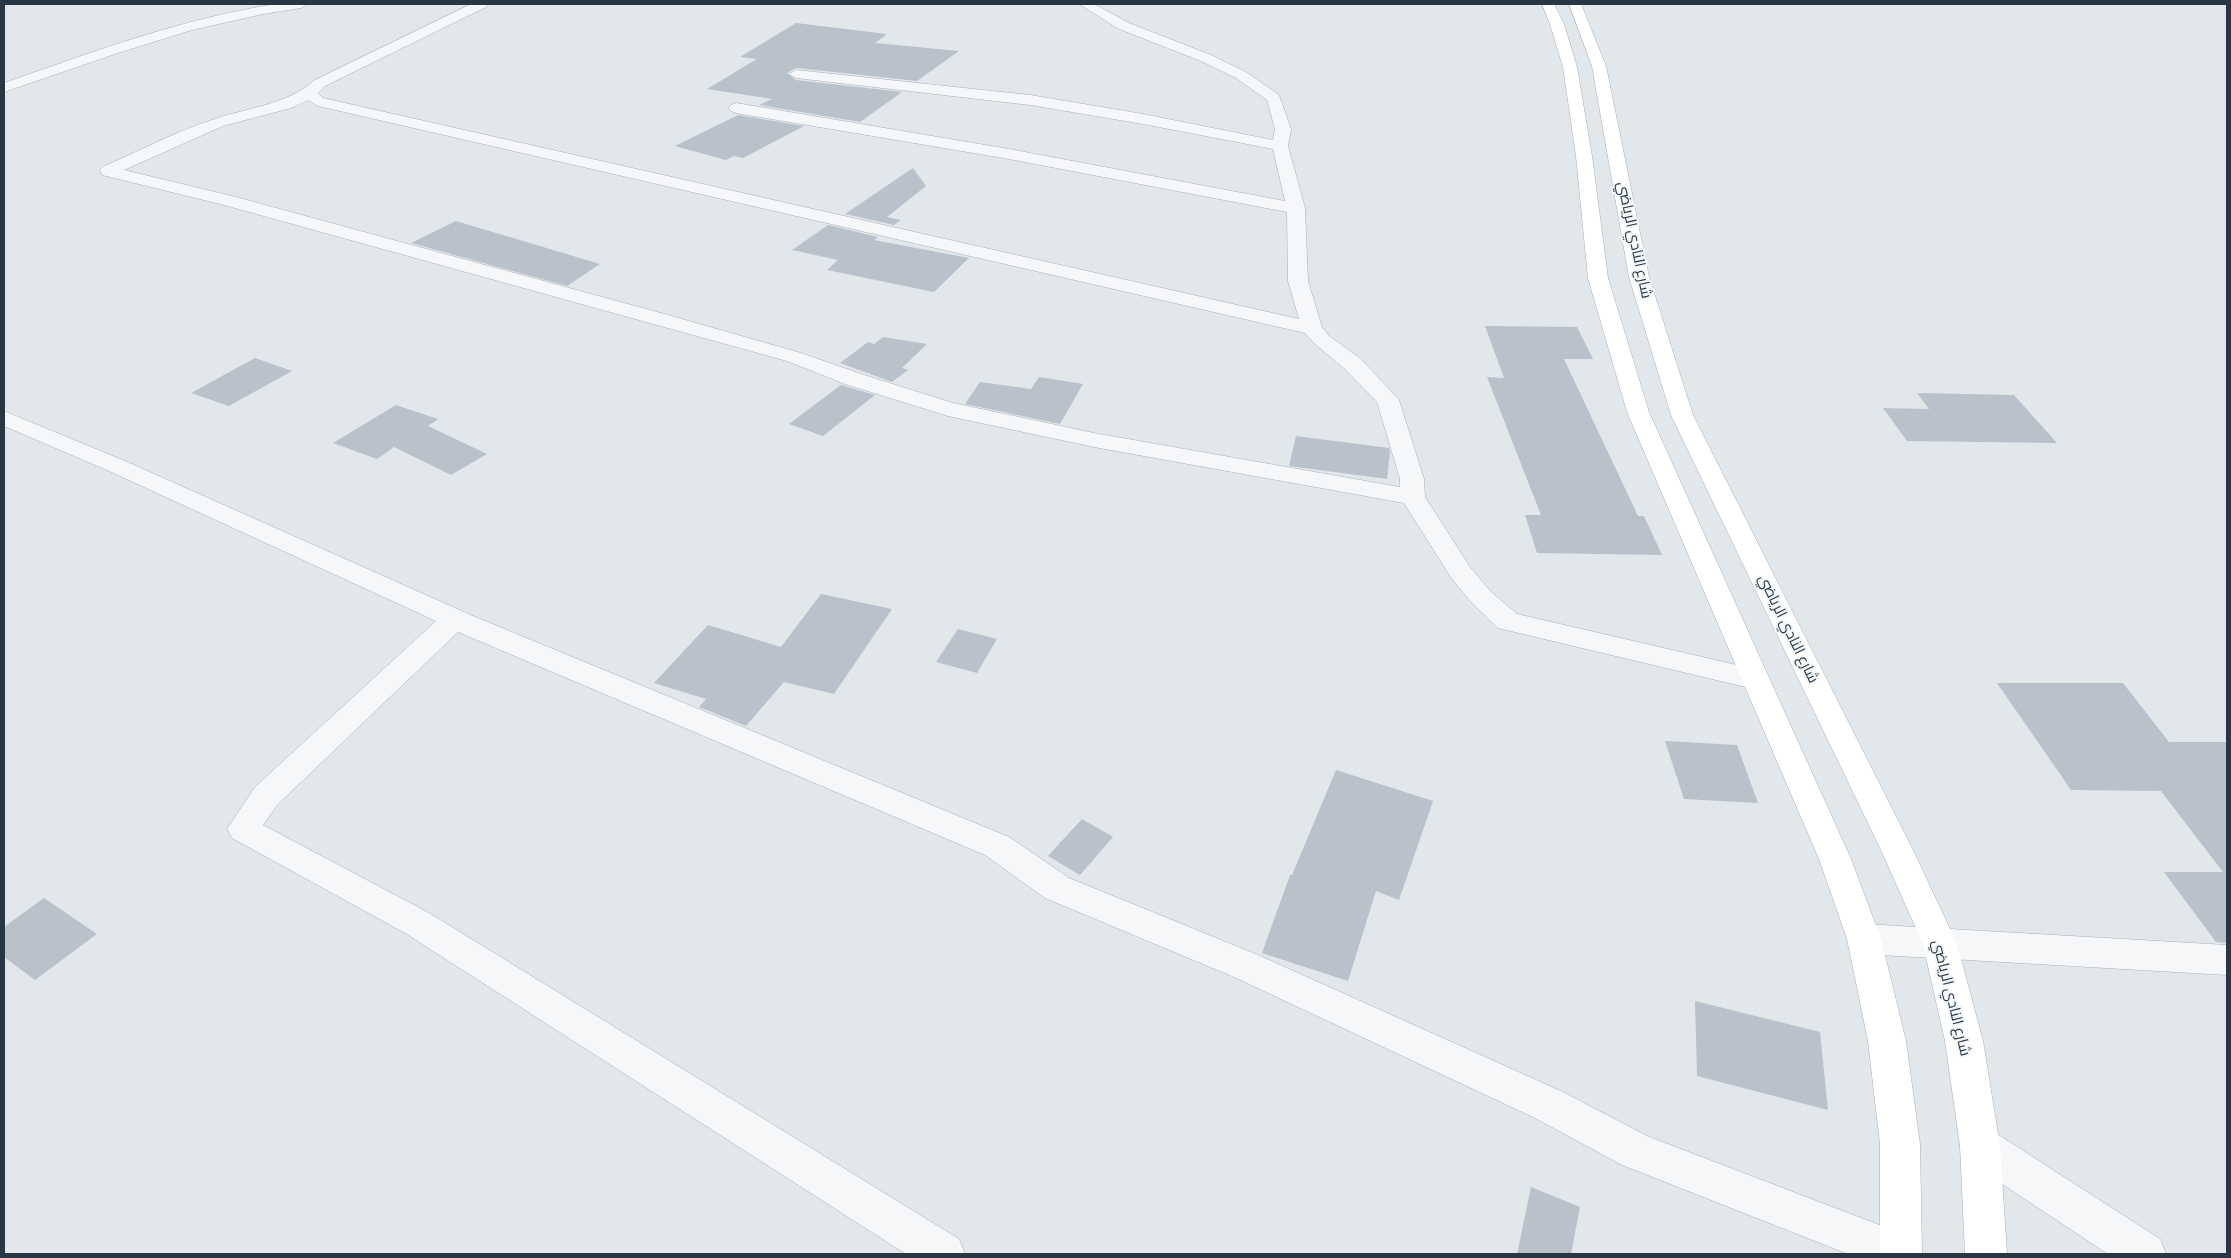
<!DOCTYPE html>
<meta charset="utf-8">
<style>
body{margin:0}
#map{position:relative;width:2231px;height:1258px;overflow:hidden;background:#e2e7ec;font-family:Manrope,sans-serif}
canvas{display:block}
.frame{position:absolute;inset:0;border:5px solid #293745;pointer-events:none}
</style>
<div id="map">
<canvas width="2231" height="1258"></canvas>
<div class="frame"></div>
</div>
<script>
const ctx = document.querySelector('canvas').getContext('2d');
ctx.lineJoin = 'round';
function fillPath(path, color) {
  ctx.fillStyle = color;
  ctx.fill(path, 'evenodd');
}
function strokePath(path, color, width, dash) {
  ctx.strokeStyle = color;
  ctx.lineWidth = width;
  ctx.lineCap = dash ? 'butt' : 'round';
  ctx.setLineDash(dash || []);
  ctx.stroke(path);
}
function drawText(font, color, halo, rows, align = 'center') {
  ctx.font = font + ' Manrope,Cairo,sans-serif';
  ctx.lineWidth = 4;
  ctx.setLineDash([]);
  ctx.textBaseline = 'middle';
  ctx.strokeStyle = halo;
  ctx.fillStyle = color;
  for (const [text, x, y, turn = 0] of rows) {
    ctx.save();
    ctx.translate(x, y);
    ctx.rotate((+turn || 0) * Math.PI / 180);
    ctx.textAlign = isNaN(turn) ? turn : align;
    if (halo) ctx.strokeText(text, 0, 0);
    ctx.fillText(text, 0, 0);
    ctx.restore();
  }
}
const building = new Path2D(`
 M796 23 887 34 875 43 959 51 917 81 796 68 787 73 796 80 902 92 860 122 759 105 772 99 707 89 757 59 740 57Z
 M738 115 804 126 743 158 734 156 726 160 675 146Z
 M913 168 926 186 887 217 901 220 894 225 845 214Z
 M456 221 600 264 567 286 411 243Z
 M828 225 878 237 874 240 969 258 934 292 827 270 838 260 792 250Z
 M1485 326 1577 327 1593 359H1564L1638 516H1644L1662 555 1537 553 1525 515H1541L1487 377 1504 378Z
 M883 337 927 344 902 368 908 370 892 382 840 363 868 342 874 344Z
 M255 358 292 371 229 406 191 393Z
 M1039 377 1083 384 1060 424 965 404 980 382 1031 389Z
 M841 385 875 395 823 436 789 424Z
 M1917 393 2014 395 2057 443 1907 441 1883 408 1929 409Z
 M396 405 438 419 428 426 487 454 451 475 394 447 377 459 333 443Z
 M1296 436 1389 448 1390 453 1387 479 1289 466Z
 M821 594 892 609 834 694 784 682 746 726 699 707 706 699 654 683 708 625 781 647Z
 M958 629 997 639 977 673 936 662Z
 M1997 683H2123L2169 742H2227V943L2216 942 2164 872H2223L2161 791 2071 790Z
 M1665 741 1737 745 1758 803 1684 799Z
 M1336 770 1433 801 1399 900 1376 891 1348 981 1262 953 1290 875H1292Z
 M1082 819 1113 837 1080 875 1048 856Z
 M44 898 97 934 35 980 4 957V927Z
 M1695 1001 1820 1032 1828 1110 1697 1076Z
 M1531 1187 1580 1207 1571 1254H1517Z`);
const street = new Path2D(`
 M277 4H307L301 8 263 14 192 30 118 53 4 92V83C93 52 183 18 277 4Z
 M471 4H487L486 7 325 86 318 93 323 98 1299 319 1288 281 1287 212 1009 159 736 113 731 111 728 108 731 105 736 103 1009 149 1285 201 1273 149 1143 124 1030 105 796 78 789 74 796 70 1030 95 1143 114 1273 140 1275 129 1267 100 1236 78 1201 61 1119 29 1079 4H1094L1129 23 1211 55 1246 72 1279 95 1291 129 1288 146 1305 208 1308 281 1322 327 1329 336 1361 359 1399 400 1424 479 1425 497 1470 567 1491 592 1517 614 1754 669 1764 672 1768 679 1764 686 1754 689 1498 628 1473 604 1452 579 1404 503 1094 447 948 416 845 384 787 361 224 205 102 175 100 171 102 167C138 152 174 132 212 120 248 107 285 106 315 80ZM308 100 318 106 1305 333 1315 344 1345 369 1377 402 1400 479V487L1094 433 953 403 861 374 801 353 668 315 236 197 124 170 223 126 291 108Z
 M4 411 125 461 473 616 1009 837 1069 878 1258 955 1563 1092 1647 1136 1916 1239 1922 1254H1848L1622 1165 1535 1118 1234 977 1045 898 985 855 458 632 277 805 263 825 429 913 959 1239 965 1254H906L405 933 232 838 227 829 255 787 436 621 109 471 4 426Z
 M1864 924 2227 945V975L1864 954 1852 950 1847 939 1852 928Z
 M1980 1127 1994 1132 2160 1239 2166 1254H2108L1966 1160 1960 1146 1966 1132Z`);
const secondary = new Path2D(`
 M1542 4H1554L1564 24 1577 67 1592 156 1608 278 1649 412 1851 859 1881 939 1906 1041 1920 1144 1922 1254H1880V1144L1868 1041 1847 939 1819 859 1627 412 1588 278 1576 156 1563 67 1550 24Z
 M1569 4H1581L1606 66 1649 277 1693 415 1913 850 1957 944 1983 1041 2000 1146 2007 1254H1965L1960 1146 1945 1041 1923 944 1881 850 1671 415 1629 277 1592 66Z`);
const streetNames = [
 ["شارع النادي الرياضي",1634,240,78],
 ["شارع النادي الرياضي",1788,629,64],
 ["شارع النادي الرياضي",1951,998,76]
];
fillPath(building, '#b9c1ca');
strokePath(street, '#a7afb7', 1);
strokePath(secondary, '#a7afb7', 1);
fillPath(street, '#f6f7f9');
fillPath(secondary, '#fff');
drawText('15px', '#293745', '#f2f6f9', streetNames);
</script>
